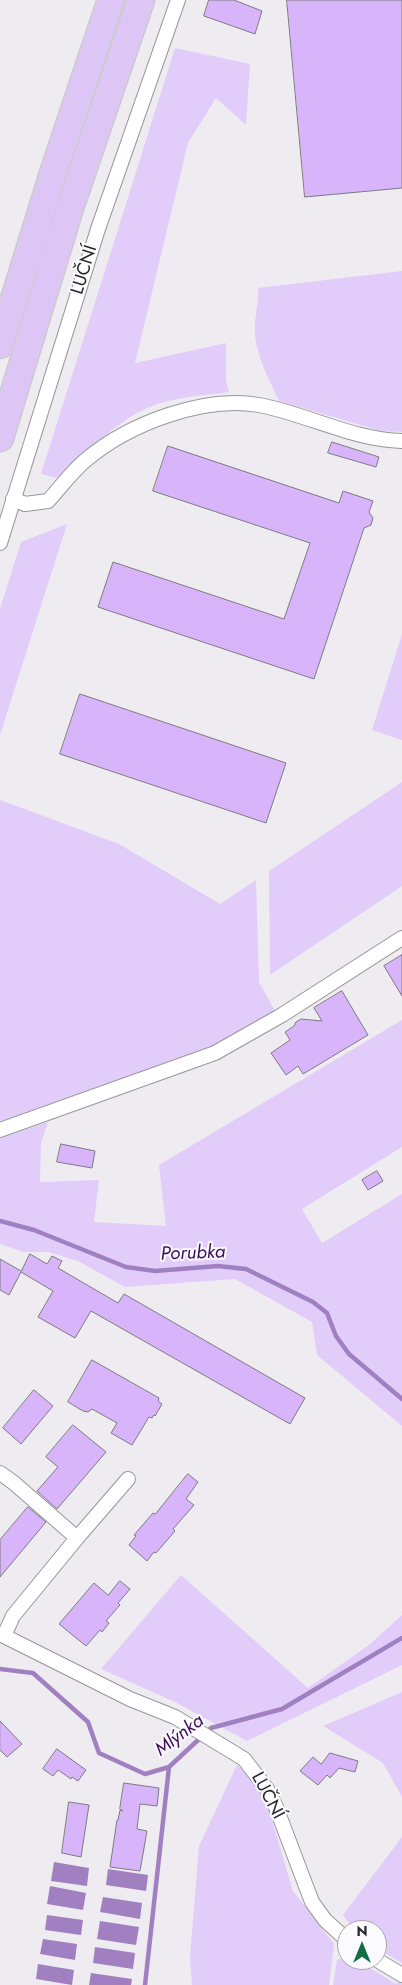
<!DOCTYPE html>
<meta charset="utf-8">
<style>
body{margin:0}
#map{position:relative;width:402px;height:1985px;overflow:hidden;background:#eeecf0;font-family:Jost,sans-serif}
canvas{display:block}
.north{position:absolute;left:337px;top:1920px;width:50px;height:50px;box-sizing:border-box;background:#fbfafe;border:1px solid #a7a6a9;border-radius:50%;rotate:0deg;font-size:14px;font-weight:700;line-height:20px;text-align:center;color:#282829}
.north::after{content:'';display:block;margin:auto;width:18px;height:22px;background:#126f44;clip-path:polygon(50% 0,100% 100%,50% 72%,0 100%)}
</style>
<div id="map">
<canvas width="402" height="1985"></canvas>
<div class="north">N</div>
</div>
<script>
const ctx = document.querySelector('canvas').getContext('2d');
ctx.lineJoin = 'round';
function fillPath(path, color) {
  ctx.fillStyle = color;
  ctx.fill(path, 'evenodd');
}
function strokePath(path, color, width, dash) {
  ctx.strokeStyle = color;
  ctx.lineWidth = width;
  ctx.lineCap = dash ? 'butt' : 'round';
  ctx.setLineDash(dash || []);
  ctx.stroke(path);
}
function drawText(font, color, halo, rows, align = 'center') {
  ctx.font = font + ' Jost,sans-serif';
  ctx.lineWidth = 4;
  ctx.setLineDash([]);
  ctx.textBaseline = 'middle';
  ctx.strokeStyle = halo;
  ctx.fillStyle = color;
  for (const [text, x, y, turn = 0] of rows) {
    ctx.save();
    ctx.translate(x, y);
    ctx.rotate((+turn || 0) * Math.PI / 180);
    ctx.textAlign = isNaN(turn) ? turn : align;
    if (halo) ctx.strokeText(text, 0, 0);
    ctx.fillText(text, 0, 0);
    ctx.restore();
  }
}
const green = new Path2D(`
 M175 48 250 64 246 125 216 98 188 143 135 363 226 343V380L229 392C201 396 169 397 143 410 112 425 85 455 61 479L41 474Z
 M402 271V432L381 431 279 401C268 376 253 352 255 323 256 311 259 300 258 288Z
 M67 524 0 735V609L21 542Z
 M402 634V740L372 730Z
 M402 782V886L270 975 269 871Z
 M0 800 119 844 220 904 256 880 259 982 275 1011 205 1053 33 1112 0 1121Z
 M402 1020V1147L302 1209 322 1243 402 1194V1426L317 1355 312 1322 235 1279 125 1287 78 1261 48 1252H23L0 1244V1138L48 1122 41 1143 40 1182 99 1180 94 1222 166 1226 159 1165Z
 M181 1575 308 1688 369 1645 402 1615V1665L247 1741 175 1702 101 1669Z
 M402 1692V1797L383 1763 323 1726Z
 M237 1765 252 1777 268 1807 293 1891 334 1944 329 1985H192L190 1957 199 1846Z
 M402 1837V1963L377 1948V1930H355L343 1915Z
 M347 1957V1960H357L396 1984 402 1979V1985H333L337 1960Z`);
const water = new Path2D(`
 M54 1862 89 1868 87 1886 51 1881Z
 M108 1869 148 1875 146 1891 106 1885Z
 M50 1886 86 1893 83 1910 47 1904Z
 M103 1897 142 1903 140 1919 100 1912Z
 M47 1915 83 1920 81 1935 45 1930Z
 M100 1921 139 1927 136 1945 97 1939Z
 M43 1939 77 1944 75 1960 40 1954Z
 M95 1947 135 1953 133 1969 93 1963Z
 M38 1964 74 1970 72 1985 36 1979Z
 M91 1973 132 1979 131 1985H89Z`);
const stream = new Path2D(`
 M0 1221 34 1230 126 1267 155 1271 218 1266 246 1269 313 1302 327 1313 336 1336 349 1354 402 1399
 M0 1669 33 1673 88 1722 99 1753 145 1774 169 1767 211 1728 282 1709 402 1638
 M145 1985 169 1767`);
const building = new Path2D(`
 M209 0H234L262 11 255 34 204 16Z
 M287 0H402V188L305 197Z
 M332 442 379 457 376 467 328 453Z
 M168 446 339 503 343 491 373 501 369 512 373 518 371 525 364 528 314 679 98 607 113 562 284 619 310 543 153 491Z
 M80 694 286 763 266 823 60 754Z
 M402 955V996L384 966Z
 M342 991 368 1035 303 1074 298 1066 286 1075 271 1053 290 1040 285 1032 294 1026 296 1022 301 1019 322 1021 314 1008Z
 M61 1144 95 1151 92 1168 57 1162Z
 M377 1171 383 1181 368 1190 362 1180Z
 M30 1254 47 1264 52 1256 62 1261 58 1268 118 1303 124 1294 305 1398 290 1424 91 1311 75 1338 38 1317 53 1291 21 1272 9 1295 0 1290V1259L21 1271Z
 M92 1360 159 1398 158 1401 162 1404 155 1416 154 1415 152 1418 149 1417 132 1445 111 1433 117 1423 92 1409 88 1412 83 1411 68 1402Z
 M34 1390 53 1406 21 1444 3 1428Z
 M73 1425 106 1452 57 1509 37 1491 58 1467 46 1457Z
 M188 1474 198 1482 186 1499 194 1505 173 1529 175 1531 156 1553 154 1552 147 1561 129 1545 136 1536 134 1535 153 1513 155 1514Z
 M28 1507 46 1522 0 1577V1540Z
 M120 1581 130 1589 118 1603 120 1605 106 1621 109 1623 102 1632 100 1630 86 1646 59 1624 94 1583 108 1595Z
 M0 1721 22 1744 7 1757 0 1750Z
 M57 1749 86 1770 78 1781 72 1777 71 1779 58 1770 53 1776 43 1769Z
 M330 1753 358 1761 355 1772 339 1768 330 1778 327 1775 318 1785 300 1771 313 1757 321 1764Z
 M124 1783 159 1788 157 1806 140 1804 137 1829 147 1831 140 1871 110 1867 117 1820H118L120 1810 123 1811 120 1809Z
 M69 1802 89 1805 81 1857 62 1853Z`);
const street = new Path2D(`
 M13 499 25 504 48 501C61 487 72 471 87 459 129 424 204 395 259 405 307 414 353 440 402 441
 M0 543 98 229 178 0
 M0 1130 215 1053 282 1015 402 938
 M0 1473 14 1483 77 1538
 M0 1634 130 1699 175 1717 244 1759 267 1789 276 1807 312 1902 325 1920 347 1940
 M4 1636 13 1616 77 1538 128 1479
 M377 1960 402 1975`);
const highway = new Path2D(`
 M0 345 54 170 111 0
 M0 438 70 208 141 0`);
const streetNames = [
 ["LUČNÍ",85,270,-73],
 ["LUČNÍ",267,1796,62]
];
const waterNames = [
 ["Porubka",193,1254,-2],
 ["Mlýnka",180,1736,-37]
];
fillPath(green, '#e2ccfa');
fillPath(water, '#a180c2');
strokePath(stream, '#a180c2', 4.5);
fillPath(building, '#d8b5fb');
strokePath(building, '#7d7b7f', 1);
strokePath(street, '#97969a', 16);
strokePath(highway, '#cbcbcc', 29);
strokePath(street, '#fff', 14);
strokePath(highway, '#ddc6f6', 26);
drawText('18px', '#282829', '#fbfafe', streetNames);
drawText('italic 19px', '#3d0c5d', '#fbfafe', waterNames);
</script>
